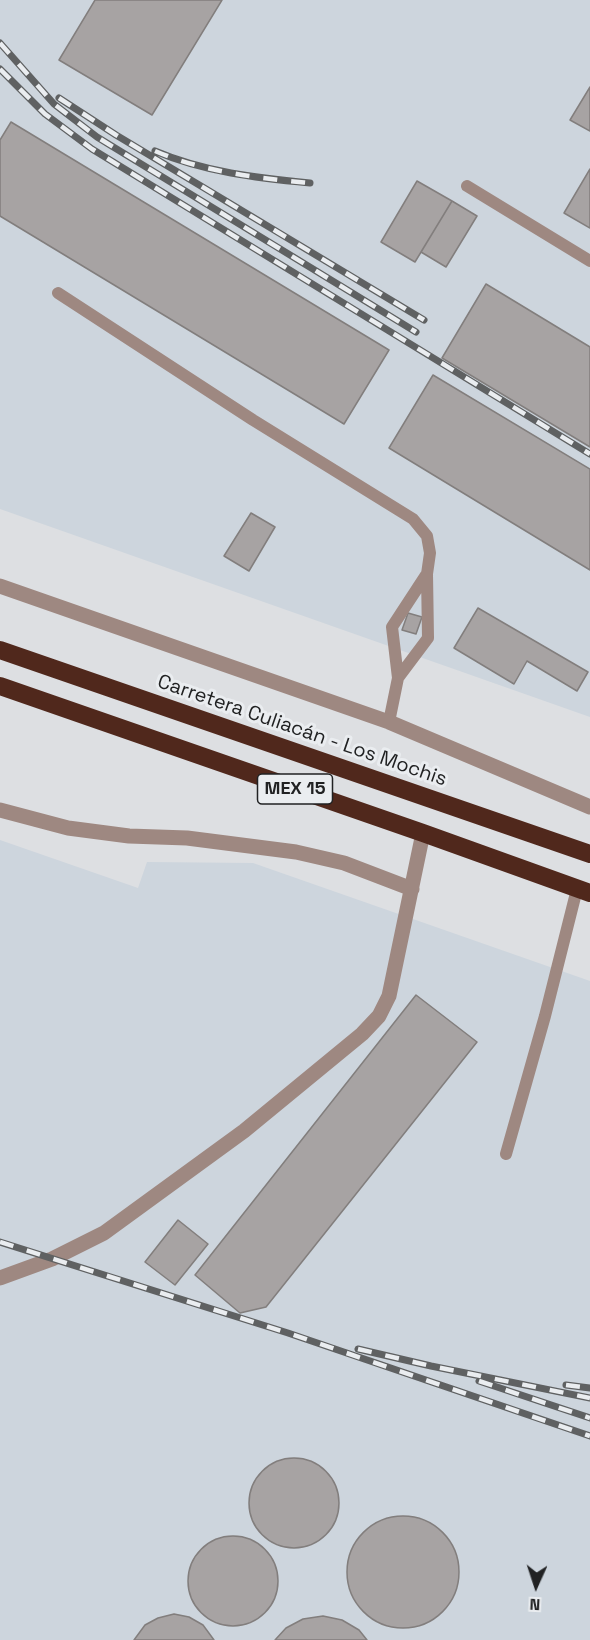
<!DOCTYPE html>
<meta charset="utf-8">
<style>
body{margin:0}
#map{position:relative;width:590px;height:1640px;overflow:hidden;background:#dddfe2;font-family:"Space Grotesk",sans-serif}
canvas{display:block}
.north{position:absolute;left:506px;top:1556px;width:60px;height:60px;-webkit-text-stroke:4px #eaedf0;paint-order:stroke;rotate:183deg;font-size:16px;font-weight:700;line-height:24px;text-align:center;color:#212223}
.north::after{content:'';display:block;margin:auto;width:21px;height:27px;background:#212223;clip-path:polygon(50% 0,100% 100%,50% 72%,0 100%)}
</style>
<div id="map">
<canvas width="590" height="1640"></canvas>
<div class="north">N</div>
</div>
<script>
const ctx = document.querySelector('canvas').getContext('2d');
ctx.lineJoin = 'round';
function fillPath(path, color) {
  ctx.fillStyle = color;
  ctx.fill(path, 'evenodd');
}
function strokePath(path, color, width, dash) {
  ctx.strokeStyle = color;
  ctx.lineWidth = width;
  ctx.lineCap = dash ? 'butt' : 'round';
  ctx.setLineDash(dash || []);
  ctx.stroke(path);
}
function drawText(font, color, halo, rows, align = 'center') {
  ctx.font = font + ' "Space Grotesk",sans-serif';
  ctx.lineWidth = 6;
  ctx.setLineDash([]);
  ctx.textBaseline = 'middle';
  ctx.strokeStyle = halo;
  ctx.fillStyle = color;
  for (const [text, x, y, turn = 0] of rows) {
    ctx.save();
    ctx.translate(x, y);
    ctx.rotate((+turn || 0) * Math.PI / 180);
    ctx.textAlign = isNaN(turn) ? turn : align;
    if (halo) ctx.strokeText(text, 0, 0);
    ctx.fillText(text, 0, 0);
    ctx.restore();
  }
}
const built = new Path2D(`
 M0 0H590V717L0 509Z
 M0 840 138 888 147 862 253 863 590 981V1640H0Z`);
const building = new Path2D(`
 M95 0H222L152 115 59 60Z
 M590 87V131L570 120Z
 M11 122 389 350 344 424 0 216V140Z
 M590 169V228L564 213Z
 M417 181 452 201 415 262 381 242Z
 M452 201 477 216 446 267 421 252Z
 M486 284 590 347V447L442 358Z
 M433 375 590 469V570L389 448Z
 M251 513 275 527 249 571 224 556Z
 M478 608 588 672 577 691 527 661 514 684 454 648Z
 M408 613 422 617 416 634 402 630Z
 M416 995 477 1042 266 1307 240 1313 195 1275Z
 M178 1220 208 1244 175 1285 145 1262Z
 M249 1503a45 45 0 1 1 90 0a45 45 0 1 1-90 0Z
 M347 1572a56 56 0 1 1 112 0a56 56 0 1 1-112 0Z
 M188 1581a45 45 0 1 1 90 0a45 45 0 1 1-90 0Z
 M174 1614 189 1617 203 1625 214 1640H134L145 1625 158 1618Z
 M323 1616 342 1620 359 1630 367 1640H275L286 1628 303 1619Z`);
const lane = new Path2D(`
 M467 186 590 261
 M58 293 253 420 413 519 427 536 430 553 427 574 428 638 398 678
 M389 722 398 678 392 627 426 575
 M506 1154 545 1016 577 889`);
const street = new Path2D(`
 M0 586 389 722 590 807
 M0 810 68 828 129 836 187 838 296 852 344 863 412 889
 M0 1278 52 1259 104 1233 244 1131 362 1034 379 1016 389 996 423 833`);
const highway = new Path2D(`
 M0 650 590 854
 M0 686 423 833 590 893`);
const rail = new Path2D(`
 M0 43 54 104 97 137 416 332
 M0 69 45 114 92 149 590 454
 M59 98 116 135 424 320
 M155 151C204 172 257 178 310 183
 M0 1242 288 1333 590 1436
 M358 1349 431 1366 590 1398
 M479 1381 590 1418
 M566 1385 590 1388`);
const shields = [
 [295,789,75]
];
const shieldNames = [
 ["MEX 15",295,789]
];
const streetNames = [
 ["Carretera Culiacán - Los Mochis",302,731,19]
];
fillPath(built, '#cdd5dd');
fillPath(building, '#a7a3a3');
strokePath(building, '#827e7d', 1.5);
strokePath(lane, '#9e8881', 12);
strokePath(street, '#9e8881', 15);
strokePath(highway, '#50281c', 18);
strokePath(rail, '#5f6162', 7);
strokePath(rail, '#eaedf0', 4.5, [14]);
for (const [x, y, w] of shields) {
  const box = new Path2D();
  box.roundRect(x - w / 2, y - 15, w, 30, 4.5);
  ctx.fillStyle = '#eaedf0';
  ctx.fill(box);
  strokePath(box, '#212223', 1.5);
}
drawText('bold 18px', '#212223', null, shieldNames);
drawText('20px', '#212223', '#eaedf0', streetNames);
</script>
